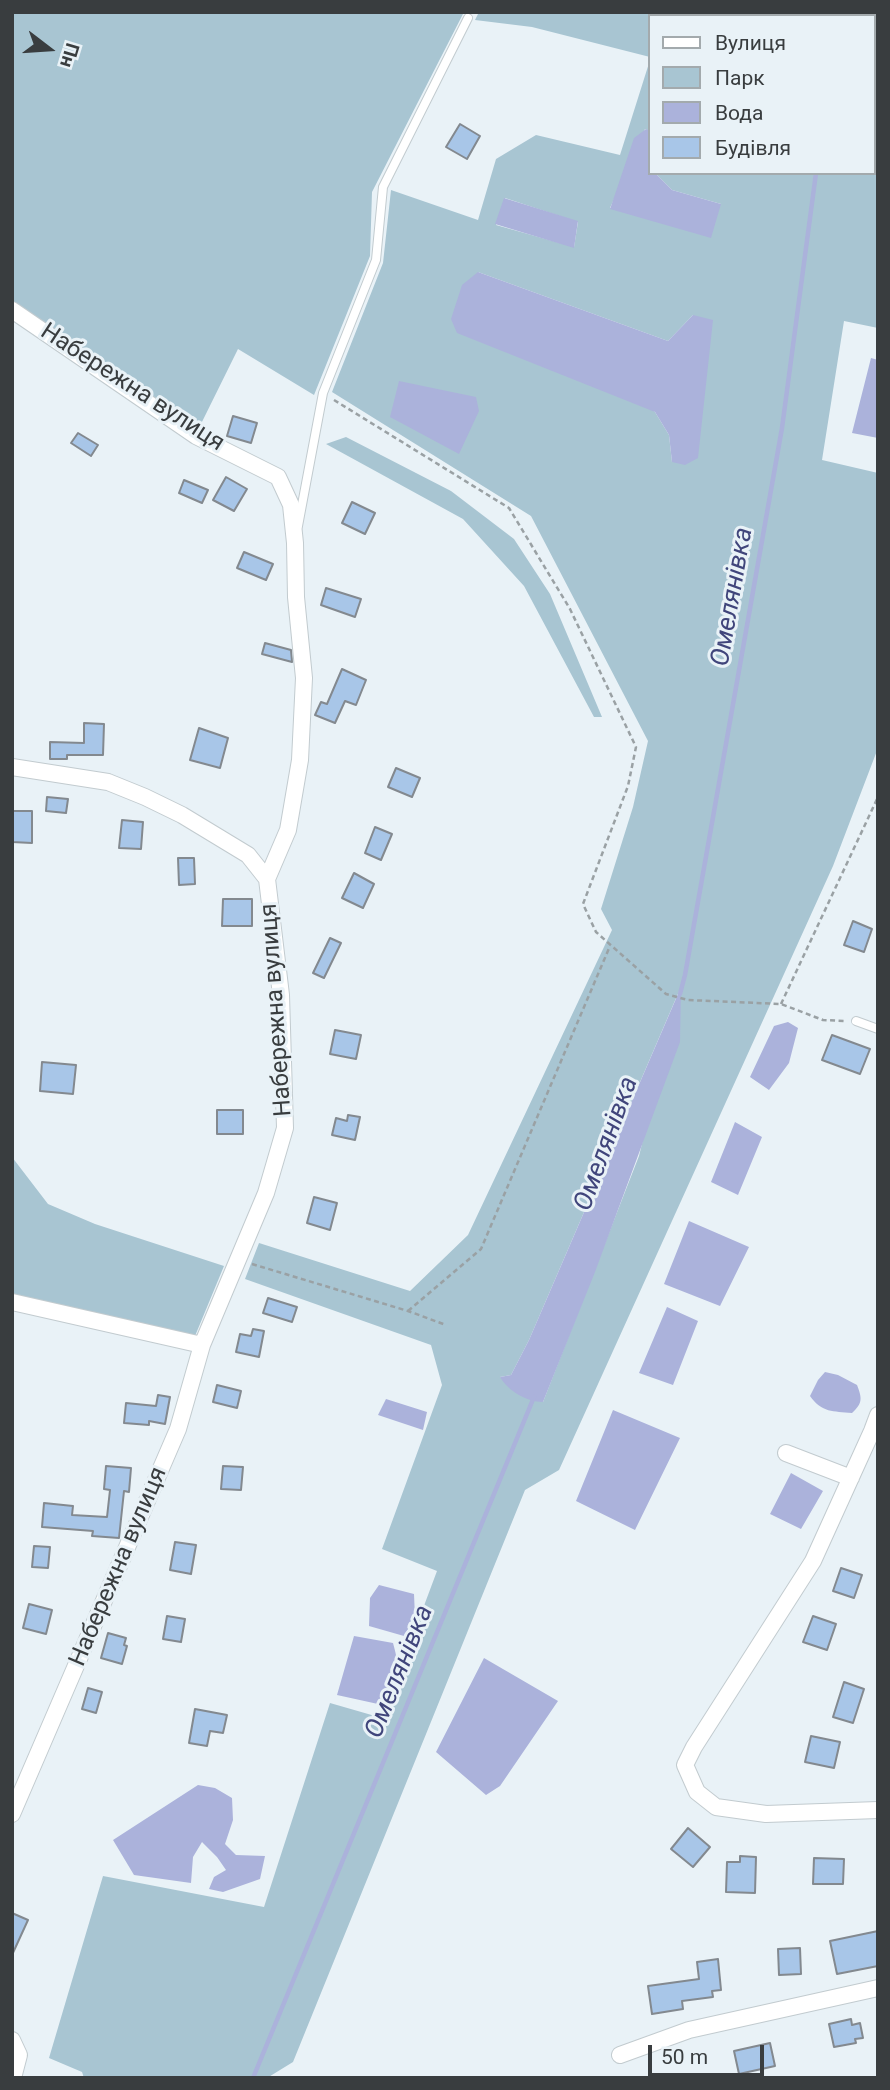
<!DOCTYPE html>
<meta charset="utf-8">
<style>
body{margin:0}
#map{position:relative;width:890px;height:2090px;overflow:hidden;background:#e9f2f7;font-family:Roboto,sans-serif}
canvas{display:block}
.frame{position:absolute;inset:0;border:14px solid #393d3f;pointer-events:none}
.legend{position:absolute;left:648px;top:14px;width:228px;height:161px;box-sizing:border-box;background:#e9f2f7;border:2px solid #a3aaad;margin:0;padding:9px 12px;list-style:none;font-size:21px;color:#393d3f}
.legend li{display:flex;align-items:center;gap:14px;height:35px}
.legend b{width:35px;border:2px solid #a3aaad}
.north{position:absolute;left:14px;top:14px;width:70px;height:70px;-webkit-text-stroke:5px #e9f2f7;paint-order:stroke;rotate:107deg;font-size:19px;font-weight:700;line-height:28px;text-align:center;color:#393d3f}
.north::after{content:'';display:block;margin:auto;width:24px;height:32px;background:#393d3f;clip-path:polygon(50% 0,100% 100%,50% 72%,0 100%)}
.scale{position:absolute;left:648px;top:2045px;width:116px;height:32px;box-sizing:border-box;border:4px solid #393d3f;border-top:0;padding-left:9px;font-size:21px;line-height:24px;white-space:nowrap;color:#393d3f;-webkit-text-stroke:5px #e9f2f7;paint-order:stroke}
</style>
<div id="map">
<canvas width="890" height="2090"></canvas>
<div class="frame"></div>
<ul class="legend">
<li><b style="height:9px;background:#fff"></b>Вулиця</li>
<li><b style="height:19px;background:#a8c5d2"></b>Парк</li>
<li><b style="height:19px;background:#abb2db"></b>Вода</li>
<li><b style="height:19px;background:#a8c6e8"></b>Будівля</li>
</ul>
<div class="north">Пн</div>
<div class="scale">50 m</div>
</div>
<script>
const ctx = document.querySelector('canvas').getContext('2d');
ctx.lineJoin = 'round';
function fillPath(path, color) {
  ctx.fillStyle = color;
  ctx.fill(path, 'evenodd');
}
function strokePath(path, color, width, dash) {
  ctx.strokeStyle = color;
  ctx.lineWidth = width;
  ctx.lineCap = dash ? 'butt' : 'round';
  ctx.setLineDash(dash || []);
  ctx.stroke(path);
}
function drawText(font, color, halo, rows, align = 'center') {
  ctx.font = font + ' Roboto,sans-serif';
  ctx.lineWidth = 6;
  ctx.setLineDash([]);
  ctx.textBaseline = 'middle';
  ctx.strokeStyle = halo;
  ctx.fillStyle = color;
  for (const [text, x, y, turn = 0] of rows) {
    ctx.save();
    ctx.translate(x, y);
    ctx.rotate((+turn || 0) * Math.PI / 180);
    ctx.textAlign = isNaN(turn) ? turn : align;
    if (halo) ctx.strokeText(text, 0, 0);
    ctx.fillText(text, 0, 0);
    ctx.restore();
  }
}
const green = new Path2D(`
 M12 12H464L372 192 370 256 314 395 238 349 197 432 12 305Z
 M479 12H878V328L844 321 822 460 878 473V748L833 866 559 1470 525 1490 293 2062 267 2078H84L82 2072 49 2058 103 1876 264 1907 330 1703 382 1718 437 1571 382 1549 442 1385 431 1345 245 1279 259 1243 410 1291 468 1235 612 930 601 909 633 807 648 741 531 516 332 392 383 263 391 190 478 220 496 159 536 135 620 155 650 60V131L645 129 610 208 721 204 672 190 655 173H874V16H650V57L532 27 475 20ZM505 198 578 222 574 247 496 225ZM478 272 668 341 693 315 672 462 669 435 655 412ZM680 989 639 1156 543 1402 500 1377 511 1375 529 1340Z
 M346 437 451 491 514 539 550 594 602 717H594L524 586 463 519 326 444Z
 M12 1157 48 1204 95 1224 224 1266 195 1336 12 1295Z`);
const water = new Path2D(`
 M646 129 650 131V173H655L672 190 721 204 711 238 610 209 634 138Z
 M504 198 578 221 574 248 495 224Z
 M478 272 668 341 693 315 713 320 698 458 685 465 672 462 669 435 655 412 457 333 451 319 462 285Z
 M871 358 878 360V438L852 433Z
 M399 381 476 397 479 411 459 454 390 417Z
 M681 987 680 1042 595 1272 543 1402C527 1402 508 1391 500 1377L511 1375 529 1340Z
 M788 1022 798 1028 789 1063 769 1090 750 1077 774 1026Z
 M735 1122 762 1137 738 1195 711 1182Z
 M689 1221 749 1247 720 1306 664 1284Z
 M667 1307 698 1321 673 1385 639 1373Z
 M825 1372 838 1375 857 1385C862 1398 863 1403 852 1413 833 1411 822 1413 810 1396L818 1380Z
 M386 1399 427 1412 423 1430 378 1415Z
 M613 1410 680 1438 635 1530 576 1501Z
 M791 1473 823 1491 801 1529 770 1514Z
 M379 1585 414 1594 415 1617 404 1636 369 1626 370 1598Z
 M354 1636 393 1643C401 1672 400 1683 378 1704L337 1695Z
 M484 1658 558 1701 500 1786 486 1795 436 1752Z
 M198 1785 215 1788 232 1798 233 1820 225 1844 236 1855 265 1856 260 1879 223 1892 209 1889 214 1877 226 1870 217 1857 202 1842 193 1857 191 1883 134 1875 113 1840Z`);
const stream = new Path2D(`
 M837 16V12
 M680 994 685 975 782 428 816 173
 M253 2078 534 1397`);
const building = new Path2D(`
 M460 124 480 136 467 159 446 147Z
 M233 416 257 423 251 443 227 436Z
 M78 433 98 445 91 456 71 443Z
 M226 477 247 489 234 511 213 500Z
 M184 480 208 490 202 503 179 493Z
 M352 502 375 513 365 534 342 523Z
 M244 552 273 564 266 580 237 568Z
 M326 588 361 599 355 617 321 605Z
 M265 643 291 650 292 662 262 654Z
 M342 669 366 680 356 705 345 701 335 723 315 715 321 702 327 704Z
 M84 723 104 724 103 755H67V759H50V742L84 743Z
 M199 728 228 738 220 768 190 760Z
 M396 768 420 778 412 797 388 787Z
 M47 797 68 799 66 813 46 811Z
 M12 811H32V843L12 842Z
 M122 820 143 822 141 849 119 848Z
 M375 827 392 834 381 860 365 853Z
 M178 858H194L195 884 179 885Z
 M354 873 374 884 363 908 342 898Z
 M223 899H252V926H222Z
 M853 921 872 929 864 952 844 945Z
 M330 938 341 943 324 978 313 973Z
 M335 1030 361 1035 356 1059 330 1054Z
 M832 1035 870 1049 860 1074 822 1060Z
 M42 1062 76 1065 73 1094 40 1091Z
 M217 1110H243V1134H217Z
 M348 1115 360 1117 355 1140 332 1135 336 1118 347 1121Z
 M314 1197 337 1203 330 1230 307 1223Z
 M268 1298 297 1307 292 1322 263 1313Z
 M253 1329 264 1331 259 1357 236 1352 240 1334 251 1336Z
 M217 1385 241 1391 237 1408 213 1402Z
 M158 1395 170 1397 165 1424 149 1421V1425L124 1423 126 1403 156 1406Z
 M106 1466 131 1468 129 1492 124 1491 119 1538 92 1536 93 1531 42 1527 44 1503 73 1506 72 1515 107 1517 110 1490 104 1489Z
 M223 1466 243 1467 241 1490 221 1489Z
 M175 1542 196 1545 191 1574 170 1570Z
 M34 1546 50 1547 48 1568 32 1567Z
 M841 1568 862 1575 854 1598 833 1591Z
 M29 1604 52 1610 46 1634 23 1628Z
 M167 1616 185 1619 181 1642 163 1639Z
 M813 1616 836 1624 827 1650 803 1642Z
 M108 1633 126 1638 124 1645 127 1646 122 1664 101 1658Z
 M844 1682 864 1689 853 1723 833 1717Z
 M88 1688 102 1692 96 1713 82 1709Z
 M195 1709 227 1715 223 1733 210 1731 207 1746 189 1743Z
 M811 1736 840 1742 834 1768 805 1762Z
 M688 1828 710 1847 693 1867 671 1849Z
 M740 1856 756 1857 755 1893 726 1892 727 1862H740Z
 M814 1858 844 1859 843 1884H813Z
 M12 1913 28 1920 12 1955Z
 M878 1931V1966L837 1974 830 1941Z
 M800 1948 801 1974 779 1975 778 1949Z
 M718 1959 721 1990 712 1991 713 1997 682 2001 683 2009 652 2014 648 1986 699 1979 697 1962Z
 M851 2019 852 2025 860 2023 863 2038 855 2039 856 2043 834 2047 829 2024Z
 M770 2043 775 2066 739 2074 734 2051Z`);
const path = new Path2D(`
 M334 400 509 508 570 609 636 747 628 786 583 904 596 932 666 994 688 1000 781 1004 823 1020 844 1021
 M781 1004 878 797
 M252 1264 408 1311 446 1325
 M408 1311 481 1249 610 946`);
const service = new Path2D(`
 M298 526 323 393 376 260 383 187 468 18
 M856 1021 878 1029`);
const minor = new Path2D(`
 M12 310 196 436 278 477 291 505 295 543 296 597 304 678 300 760 288 830 267 879 281 995 285 1128 266 1193 202 1345 178 1429 12 1814
 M12 767 108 782 145 797 182 815 248 855 267 879
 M12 1302 202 1345
 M878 1415 872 1431 813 1561 694 1747 685 1765 697 1792 716 1807 766 1814 878 1810
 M786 1453 851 1478
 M12 2040 19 2055 13 2078
 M620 2055 689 2030 878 1988`);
const streetNames = [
 ["Набережна вулиця",132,388,33],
 ["Набережна вулиця",277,1010,-94],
 ["Набережна вулиця",119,1567,-67]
];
const waterNames = [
 ["Омелянівка",733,597,-80],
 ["Омелянівка",607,1144,-70],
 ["Омелянівка",400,1672,-68]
];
fillPath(green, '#a8c5d2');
fillPath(water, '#abb2db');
strokePath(stream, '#abb2db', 4.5);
fillPath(building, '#a8c6e8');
strokePath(building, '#83898f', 2);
strokePath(service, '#c2cbcf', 10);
strokePath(minor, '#c2cbcf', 18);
strokePath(path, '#9aa1a4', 2.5, [5, 3.5]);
strokePath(service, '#fff', 8);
strokePath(minor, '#fff', 16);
drawText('24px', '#393d3f', '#e9f2f7', streetNames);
drawText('italic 26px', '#40457b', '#e9f2f7', waterNames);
</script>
